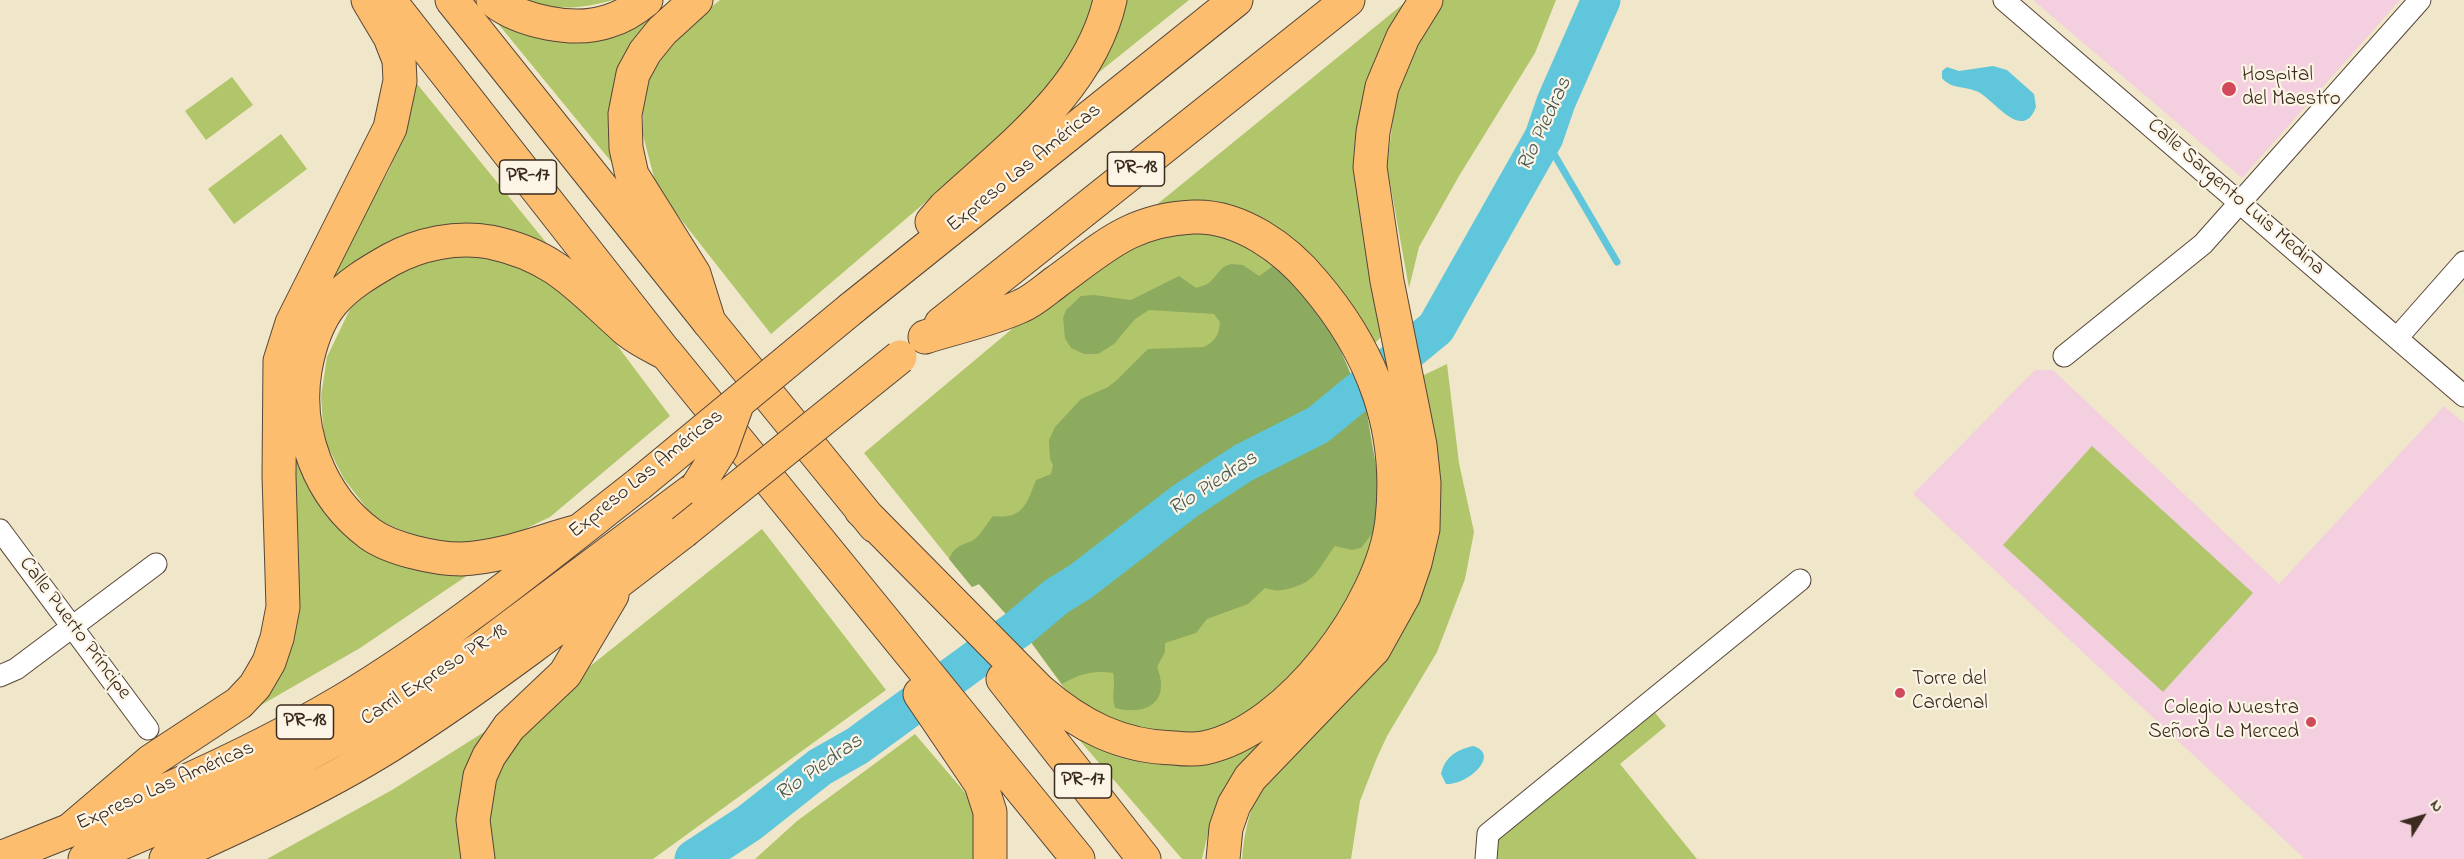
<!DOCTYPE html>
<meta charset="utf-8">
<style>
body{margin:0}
#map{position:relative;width:2464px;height:859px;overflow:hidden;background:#f0e6c9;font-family:"Indie Flower",sans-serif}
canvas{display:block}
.north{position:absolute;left:2392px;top:787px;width:60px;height:60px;-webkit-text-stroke:4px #fcf5e5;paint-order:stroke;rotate:53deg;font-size:16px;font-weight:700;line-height:24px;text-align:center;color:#3b2a1e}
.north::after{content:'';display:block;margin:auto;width:21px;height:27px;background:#3b2a1e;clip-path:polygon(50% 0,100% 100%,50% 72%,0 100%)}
</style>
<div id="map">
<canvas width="2464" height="859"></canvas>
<div class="north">N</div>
</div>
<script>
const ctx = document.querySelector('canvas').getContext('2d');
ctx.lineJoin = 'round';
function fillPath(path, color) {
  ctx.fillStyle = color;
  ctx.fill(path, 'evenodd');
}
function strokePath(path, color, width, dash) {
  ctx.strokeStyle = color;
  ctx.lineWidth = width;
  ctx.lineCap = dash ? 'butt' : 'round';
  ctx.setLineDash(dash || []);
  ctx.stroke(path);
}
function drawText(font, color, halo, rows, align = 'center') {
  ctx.font = font + ' "Indie Flower",sans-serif';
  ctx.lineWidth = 4.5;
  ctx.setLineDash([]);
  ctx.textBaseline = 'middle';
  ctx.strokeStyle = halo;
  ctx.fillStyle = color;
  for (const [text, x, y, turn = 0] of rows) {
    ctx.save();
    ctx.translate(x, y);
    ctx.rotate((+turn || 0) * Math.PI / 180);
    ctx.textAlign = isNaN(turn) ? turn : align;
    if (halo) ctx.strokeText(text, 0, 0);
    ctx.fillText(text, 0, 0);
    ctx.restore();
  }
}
const built = new Path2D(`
 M2033 0H2400L2242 178Z
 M2035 370H2053L2279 584 2444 406 2464 423V859H2305L1913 494Z`);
const green = new Path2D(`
 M525 0H614C583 8 557 12 525 0Z
 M720 0H1097L1058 89 771 334 657 189 643 135V104L650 74 666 47 684 29Z
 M1122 0H1189L1088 81Z
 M1408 0 1367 108 1384 334 1375 343 1338 286 1277 237 1161 210 1155 206Z
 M1440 0H1556L1535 53 1459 176 1419 247 1409 288 1387 166 1397 89 1430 12Z
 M481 3 529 29 654 11 658 18 623 176Z
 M409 74 562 262 520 238 323 288 388 172 404 136Z
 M232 77 253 105 206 140 185 111Z
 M281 134 307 169 234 224 208 189Z
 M1197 228 1245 242 1292 276 1354 382 1348 394 1326 413 1219 473 1163 512 1018 624 1005 613 979 584 972 587 864 453 1080 272 1136 239Z
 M488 253 535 264 584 301 670 416 550 517 500 541 435 544 375 519 344 479 324 439 321 396 327 357 350 309 386 274 439 255Z
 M1447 364 1459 463 1474 532 1465 579 1437 652 1387 736 1376 760 1360 801 1351 859H1242C1244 835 1248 814 1259 792L1382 656 1422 376Z
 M1357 402 1378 526 1348 617 1252 717 1201 739 1120 732 1074 702 1025 634 1130 554 1152 532 1200 497 1223 484 1242 469 1304 440Z
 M285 415 323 502 474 571 360 648 230 723 275 680 291 650 298 600Z
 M2092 446 2253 593 2163 692 2003 545Z
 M762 529 886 690 653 859H490L484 821 494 776 523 725 574 679Z
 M1396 566V582L1222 795 1213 812 1202 859H1182L1075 735 1218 758Z
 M1651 708 1666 726 1620 764 1697 859H1496L1497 836Z
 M500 722 468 859H267L392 790Z
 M915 734 974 803 977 859H755L797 821Z`);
const forest = new Path2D(`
 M1231 264 1243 265 1259 276 1276 264C1314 292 1337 339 1354 382L1348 394 1326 413 1219 473 1163 512 1018 624 1005 613 979 584 972 587 949 559C957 540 969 547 979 535 984 529 988 522 993 516 1023 520 1027 503 1036 480L1051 474 1053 465 1050 459 1049 440 1055 427 1081 399 1108 387 1118 379 1148 349 1204 347C1215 341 1219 335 1220 322L1214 314 1149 310 1135 319 1114 344 1098 354H1084L1071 348 1065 338 1063 318 1066 310 1081 296 1094 295 1131 300 1179 276 1196 288C1201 286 1208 285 1211 281 1219 273 1220 267 1231 264Z
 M1357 402H1365L1378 478V526L1361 548 1352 550 1335 546C1318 568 1317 582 1288 589 1279 591 1274 591 1265 588L1248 604 1207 619 1196 633 1165 643V652L1157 667C1171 702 1147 716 1115 708 1111 695 1116 685 1113 673 1092 670 1080 674 1062 684L1025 634 1130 554 1152 532 1200 497 1223 484 1242 469 1304 440Z`);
const water = new Path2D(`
 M1993 66 2007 70 2034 94 2036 107C2022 144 1993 97 1976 91 1964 86 1951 89 1942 78V71L1947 67 1959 71Z
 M1473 746C1501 754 1469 785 1446 784L1441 774C1445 757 1456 750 1473 746Z`);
const stream = new Path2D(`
 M1544 137 1617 262`);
const river = new Path2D(`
 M694 859 749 823 820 767 857 746 1019 628 1057 596 1080 582 1185 501 1243 463 1318 425 1436 328 1544 137 1556 102 1601 0`);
const street = new Path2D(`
 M2004 0 2464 396
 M2397 338 2464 262
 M2064 356 2203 244 2420 0
 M0 530 148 729
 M0 676 16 669 156 564
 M1486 859 1488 834 1800 580`);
const primary = new Path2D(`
 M389 0 665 352
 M452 0 709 322`);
const highway = new Path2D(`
 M493 0C521 22 575 33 609 21 623 17 635 9 646 0
 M696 0 662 31 645 52 633 74 625 114 626 148 632 175 694 274 709 322 875 526
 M932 222 945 207C1009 148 1090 89 1110 0
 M852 308 1236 0
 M941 324 1348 0
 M861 510 1040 691C1079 725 1121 747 1174 748 1183 749 1194 750 1204 748 1289 731 1383 604 1392 520 1402 429 1373 352 1314 283 1286 249 1240 215 1193 217 1130 220 1104 247 1056 282 1045 290 1033 301 1021 306 991 320 956 327 925 337
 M579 531C541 541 500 558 461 559 435 559 391 549 370 534 319 496 295 431 305 370 309 348 317 321 332 303 347 285 369 272 390 260 419 244 456 236 490 242 557 256 580 289 628 331 639 340 654 347 667 354L1078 859
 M1003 679 1144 859
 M920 694 981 784 990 812V859
 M70 830 151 761 239 703 255 686 269 662 277 638 283 607 279 476 280 361 292 323 390 128 400 81 399 60 390 37 368 0
 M0 858C117 812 234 765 342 701 447 638 543 559 639 484
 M85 859 207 806 292 763 356 728 485 646 697 487
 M166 859C241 825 318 790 389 746 491 681 587 606 683 532
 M478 859 473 820 480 776 489 756 509 727 565 674 612 595
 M1223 859 1226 828 1234 805 1250 778 1374 649 1404 595 1415 563 1423 529 1424 483 1420 445 1387 281 1370 167 1373 132 1382 87 1403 37 1426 0`);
const highwayBridge = new Path2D(`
 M639 484 852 308
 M697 487 721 449 738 402
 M683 532 900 357`);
const markers = [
 [2229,89,8,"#d1495b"],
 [1900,693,6,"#d1495b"],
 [2311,722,6,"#d1495b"]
];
const shields = [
 [1136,169,57],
 [528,177,57],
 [305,722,57],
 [1083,781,57]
];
const shieldNames = [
 ["PR-18",1136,169],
 ["PR-17",528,177],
 ["PR-18",305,722],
 ["PR-17",1083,781]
];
const poiNames = [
 ["Hospital",2242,77],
 ["del Maestro",2242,101],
 ["Torre del",1912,681],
 ["Cardenal",1912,705],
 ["Colegio Nuestra",2299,710,"right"],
 ["Señora La Merced",2299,734,"right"]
];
const streetNames = [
 ["Expreso Las Américas",1025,169,-39],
 ["Calle Sargento Luis Medina",2235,198,41],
 ["Expreso Las Américas",647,475,-39],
 ["Calle Puerto Príncipe",74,629,53],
 ["Carril Expreso PR-18",435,676,-33],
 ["Expreso Las Américas",166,787,-24]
];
const waterNames = [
 ["Río Piedras",1546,125,-65],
 ["Río Piedras",1214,485,-33],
 ["Río Piedras",820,769,-35]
];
fillPath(built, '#f3cfdf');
fillPath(green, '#b1c66a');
fillPath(forest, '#8cab5e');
fillPath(water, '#5fc6db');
strokePath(stream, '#5fc6db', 7);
strokePath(river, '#5fc6db', 39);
strokePath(street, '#564638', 23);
strokePath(primary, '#564638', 35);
strokePath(highway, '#564638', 35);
strokePath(street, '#fff', 21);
strokePath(primary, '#fcbd6f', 33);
strokePath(highway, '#fcbd6f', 33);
strokePath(highwayBridge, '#564638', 35, []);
strokePath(highwayBridge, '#fcbd6f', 33);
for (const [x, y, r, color] of markers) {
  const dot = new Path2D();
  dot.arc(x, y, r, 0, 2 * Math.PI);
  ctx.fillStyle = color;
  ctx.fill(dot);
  strokePath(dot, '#fcf5e5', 2);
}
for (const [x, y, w] of shields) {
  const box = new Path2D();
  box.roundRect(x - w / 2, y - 17, w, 34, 4.5);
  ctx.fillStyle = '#fcf5e5';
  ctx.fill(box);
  strokePath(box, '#3b2a1e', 1.5);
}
drawText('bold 20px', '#3b2a1e', null, shieldNames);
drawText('21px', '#3b2a1e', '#fcf5e5', poiNames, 'left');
drawText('21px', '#3b2a1e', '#fcf5e5', streetNames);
drawText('italic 22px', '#465957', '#fcf5e5', waterNames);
</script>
